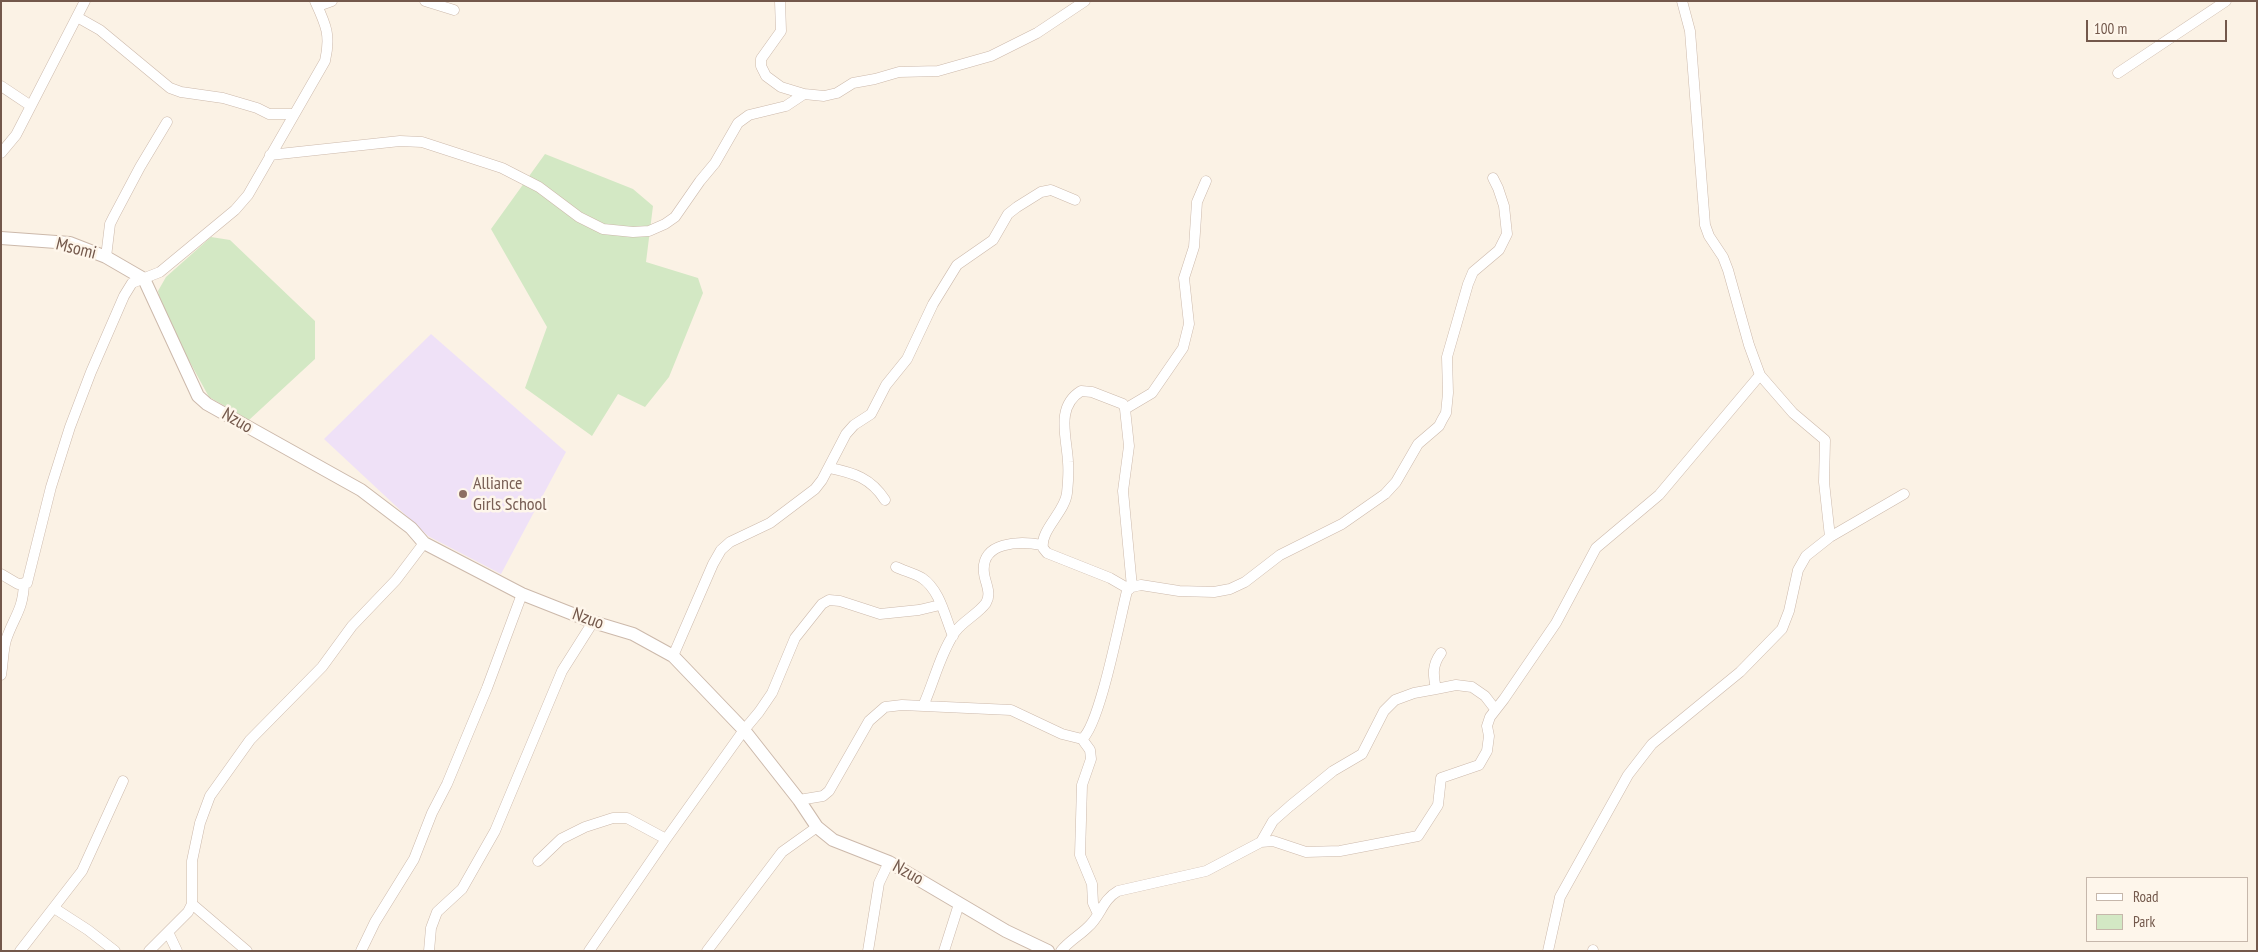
<!DOCTYPE html>
<style>
body{margin:0}
#map{position:relative;width:2258px;height:952px;overflow:hidden;background:#fbf2e5;font-family:"PT Sans Narrow",sans-serif}
canvas{display:block}
.frame{position:absolute;inset:0;border:2px solid #73584b;pointer-events:none}
.legend{position:absolute;left:2086px;top:877px;width:162px;height:65px;box-sizing:border-box;background:#fef6eb;border:1px solid #c6b7ab;margin:0;padding:6px 9px;list-style:none;font-size:15px;color:#73584b}
.legend li{display:flex;align-items:center;gap:10px;height:25px}
.legend b{width:25px;border:1px solid #c6b7ab}
.scale{position:absolute;left:2086px;top:20px;width:141px;height:22px;box-sizing:border-box;border:2px solid #73584b;border-top:0;padding-left:6px;font-size:15px;line-height:18px;white-space:nowrap;color:#73584b;-webkit-text-stroke:4px #fef6eb;paint-order:stroke}
</style>
<div id="map">
<canvas width="2258" height="952"></canvas>
<div class="frame"></div>
<ul class="legend">
<li><b style="height:6px;background:#fff"></b>Road</li>
<li><b style="height:14px;background:#d3e8c4"></b>Park</li>
</ul>
<div class="scale">100 m</div>
</div>
<script>
const ctx = document.querySelector('canvas').getContext('2d');
ctx.lineJoin = 'round';
function fillPath(path, color) {
  ctx.fillStyle = color;
  ctx.fill(path, 'evenodd');
}
function strokePath(path, color, width, dash) {
  ctx.strokeStyle = color;
  ctx.lineWidth = width;
  ctx.lineCap = dash ? 'butt' : 'round';
  ctx.setLineDash(dash || []);
  ctx.stroke(path);
}
function drawText(font, color, halo, rows, align = 'center') {
  ctx.font = font + ' "PT Sans Narrow",sans-serif';
  ctx.lineWidth = 5;
  ctx.setLineDash([]);
  ctx.textBaseline = 'middle';
  ctx.strokeStyle = halo;
  ctx.fillStyle = color;
  for (const [text, x, y, turn = 0] of rows) {
    ctx.save();
    ctx.translate(x, y);
    ctx.rotate((+turn || 0) * Math.PI / 180);
    ctx.textAlign = isNaN(turn) ? turn : align;
    if (halo) ctx.strokeText(text, 0, 0);
    ctx.fillText(text, 0, 0);
    ctx.restore();
  }
}
const education = new Path2D(`
 M431 334 566 452 501 574 428 536 324 439Z`);
const green = new Path2D(`
 M545 154 633 189 653 206 646 262 698 278 703 293 669 377 645 407 618 394 592 436 525 388 547 327 491 229Z
 M211 237 230 240 315 321V359L249 420 209 397 164 315 158 291 166 277Z`);
const minor = new Path2D(`
 M425 1 454 10
 M780 1 781 31 761 59V66L766 76 781 87 804 94 824 96 837 93 853 83 875 79 899 72 938 71 991 56 1037 33 1085 1
 M1682 1 1690 31 1705 225 1709 236 1723 257 1728 270 1749 345 1760 375 1793 413 1825 440 1824 482 1830 537
 M318 6 332 1
 M77 17 100 30 170 88 181 92 223 98 257 108 269 114H294
 M2118 73 2226 1
 M1 86 31 106
 M1 153 16 135 85 1
 M270 155 400 141 422 142 502 168 539 187 579 217 603 229 633 232 649 231 665 224 675 217 700 181 715 163 738 123 749 115 786 106 804 94
 M106 257 110 224 114 216 140 167 167 122
 M1125 409 1152 393 1183 348 1189 324 1184 278 1194 247 1197 202 1206 181
 M830 468C854 473 871 478 885 500
 M896 567C904 571 914 573 922 578 940 590 945 617 953 636
 M1 574 18 584 27 583 51 487 70 427 91 372 124 296 132 283 160 272 235 210 248 195 325 61C331 35 326 25 315 1
 M1129 589 1110 578 1047 553 1043 548C1040 530 1065 512 1067 493 1068 483 1069 472 1068 462 1067 438 1055 407 1081 391L1092 392 1123 404 1125 409 1129 446 1123 491 1132 587
 M673 656 713 564 721 550 730 542 770 523 815 489 822 480 846 434 854 425 871 414 886 385 907 359 933 304 957 265 993 240 1008 214 1017 207 1041 192 1051 190 1075 200
 M1 675C3 664 3 650 6 640 14 616 23 611 24 583
 M1436 689C1433 675 1432 665 1441 653
 M923 706C934 682 940 654 955 632 963 621 978 614 986 603 992 593 985 583 984 573 980 541 1020 541 1042 545
 M1082 739 1090 750 1091 759 1082 785 1080 855 1092 884 1093 903 1098 914
 M799 800 823 796 829 791 869 721 885 707 902 705 1011 710 1062 734 1082 739C1100 725 1120 618 1127 591L1132 587 1141 585 1179 591 1214 592 1230 589 1245 582 1280 555 1342 524 1385 494 1396 482 1418 444 1439 426 1442 420 1446 413 1448 393 1447 357 1468 284 1473 272 1499 250 1507 234 1504 206 1498 188 1493 178
 M1261 842 1273 821 1290 806 1333 771 1362 754 1384 711 1395 700 1414 693 1436 689 1456 685 1472 687 1485 696 1495 709
 M538 861 561 839 585 827 613 818H627L666 839
 M192 904 247 951
 M54 908 88 930 115 951
 M168 932 177 951
 M20 951 82 871 123 781
 M149 951 188 912 192 904V861L200 823 210 796 250 740 322 667 352 626 396 580 424 543
 M361 951 375 922 414 859 432 813 447 784 487 688 522 594
 M429 951 431 928 437 912 462 889 495 831 562 671 593 622
 M589 951 666 839 744 730 759 712 772 693 795 638 822 604 829 600 840 601 880 614 919 610 940 605
 M707 951 782 852 817 827
 M868 951 879 883 889 862
 M944 951 959 904
 M1061 951C1069 941 1079 936 1088 927 1101 916 1102 900 1118 891L1206 871 1261 842 1273 841 1306 852 1340 851 1418 836 1438 805 1441 778 1479 765 1487 751 1489 736 1487 726 1490 717 1504 699 1556 623 1596 548 1659 495 1760 375
 M1548 951 1560 897 1628 775 1652 744 1740 672 1782 629 1789 611 1798 570 1806 556 1830 537 1904 494
 M1593 951V950`);
const tertiary = new Path2D(`
 M1 238 70 243 106 257 144 279 198 396 207 404 361 490 411 528 424 543 522 594 593 622 633 634 673 656 744 730 799 800 817 827 833 840 889 862 1006 931 1048 951`);
const markers = [
 [463,494,5,"#8d6e63"]
];
const streetNames = [
 ["Msomi",76,249,14],
 ["Nzuo",237,421,30],
 ["Nzuo",588,619,20],
 ["Nzuo",908,873,29]
];
const educationNames = [
 ["Alliance",473,484],
 ["Girls School",473,505]
];
fillPath(education, '#efe1f7');
fillPath(green, '#d3e8c4');
strokePath(minor, '#ccb9ab', 11);
strokePath(tertiary, '#ccb9ab', 14);
strokePath(minor, '#fff', 10);
strokePath(tertiary, '#fff', 12);
for (const [x, y, r, color] of markers) {
  const dot = new Path2D();
  dot.arc(x, y, r, 0, 2 * Math.PI);
  ctx.fillStyle = color;
  ctx.fill(dot);
  strokePath(dot, '#fef6eb', 2);
}
drawText('18px', '#73584b', '#fef6eb', streetNames);
drawText('18px', '#785e54', '#fef6eb', educationNames, 'left');
</script>
